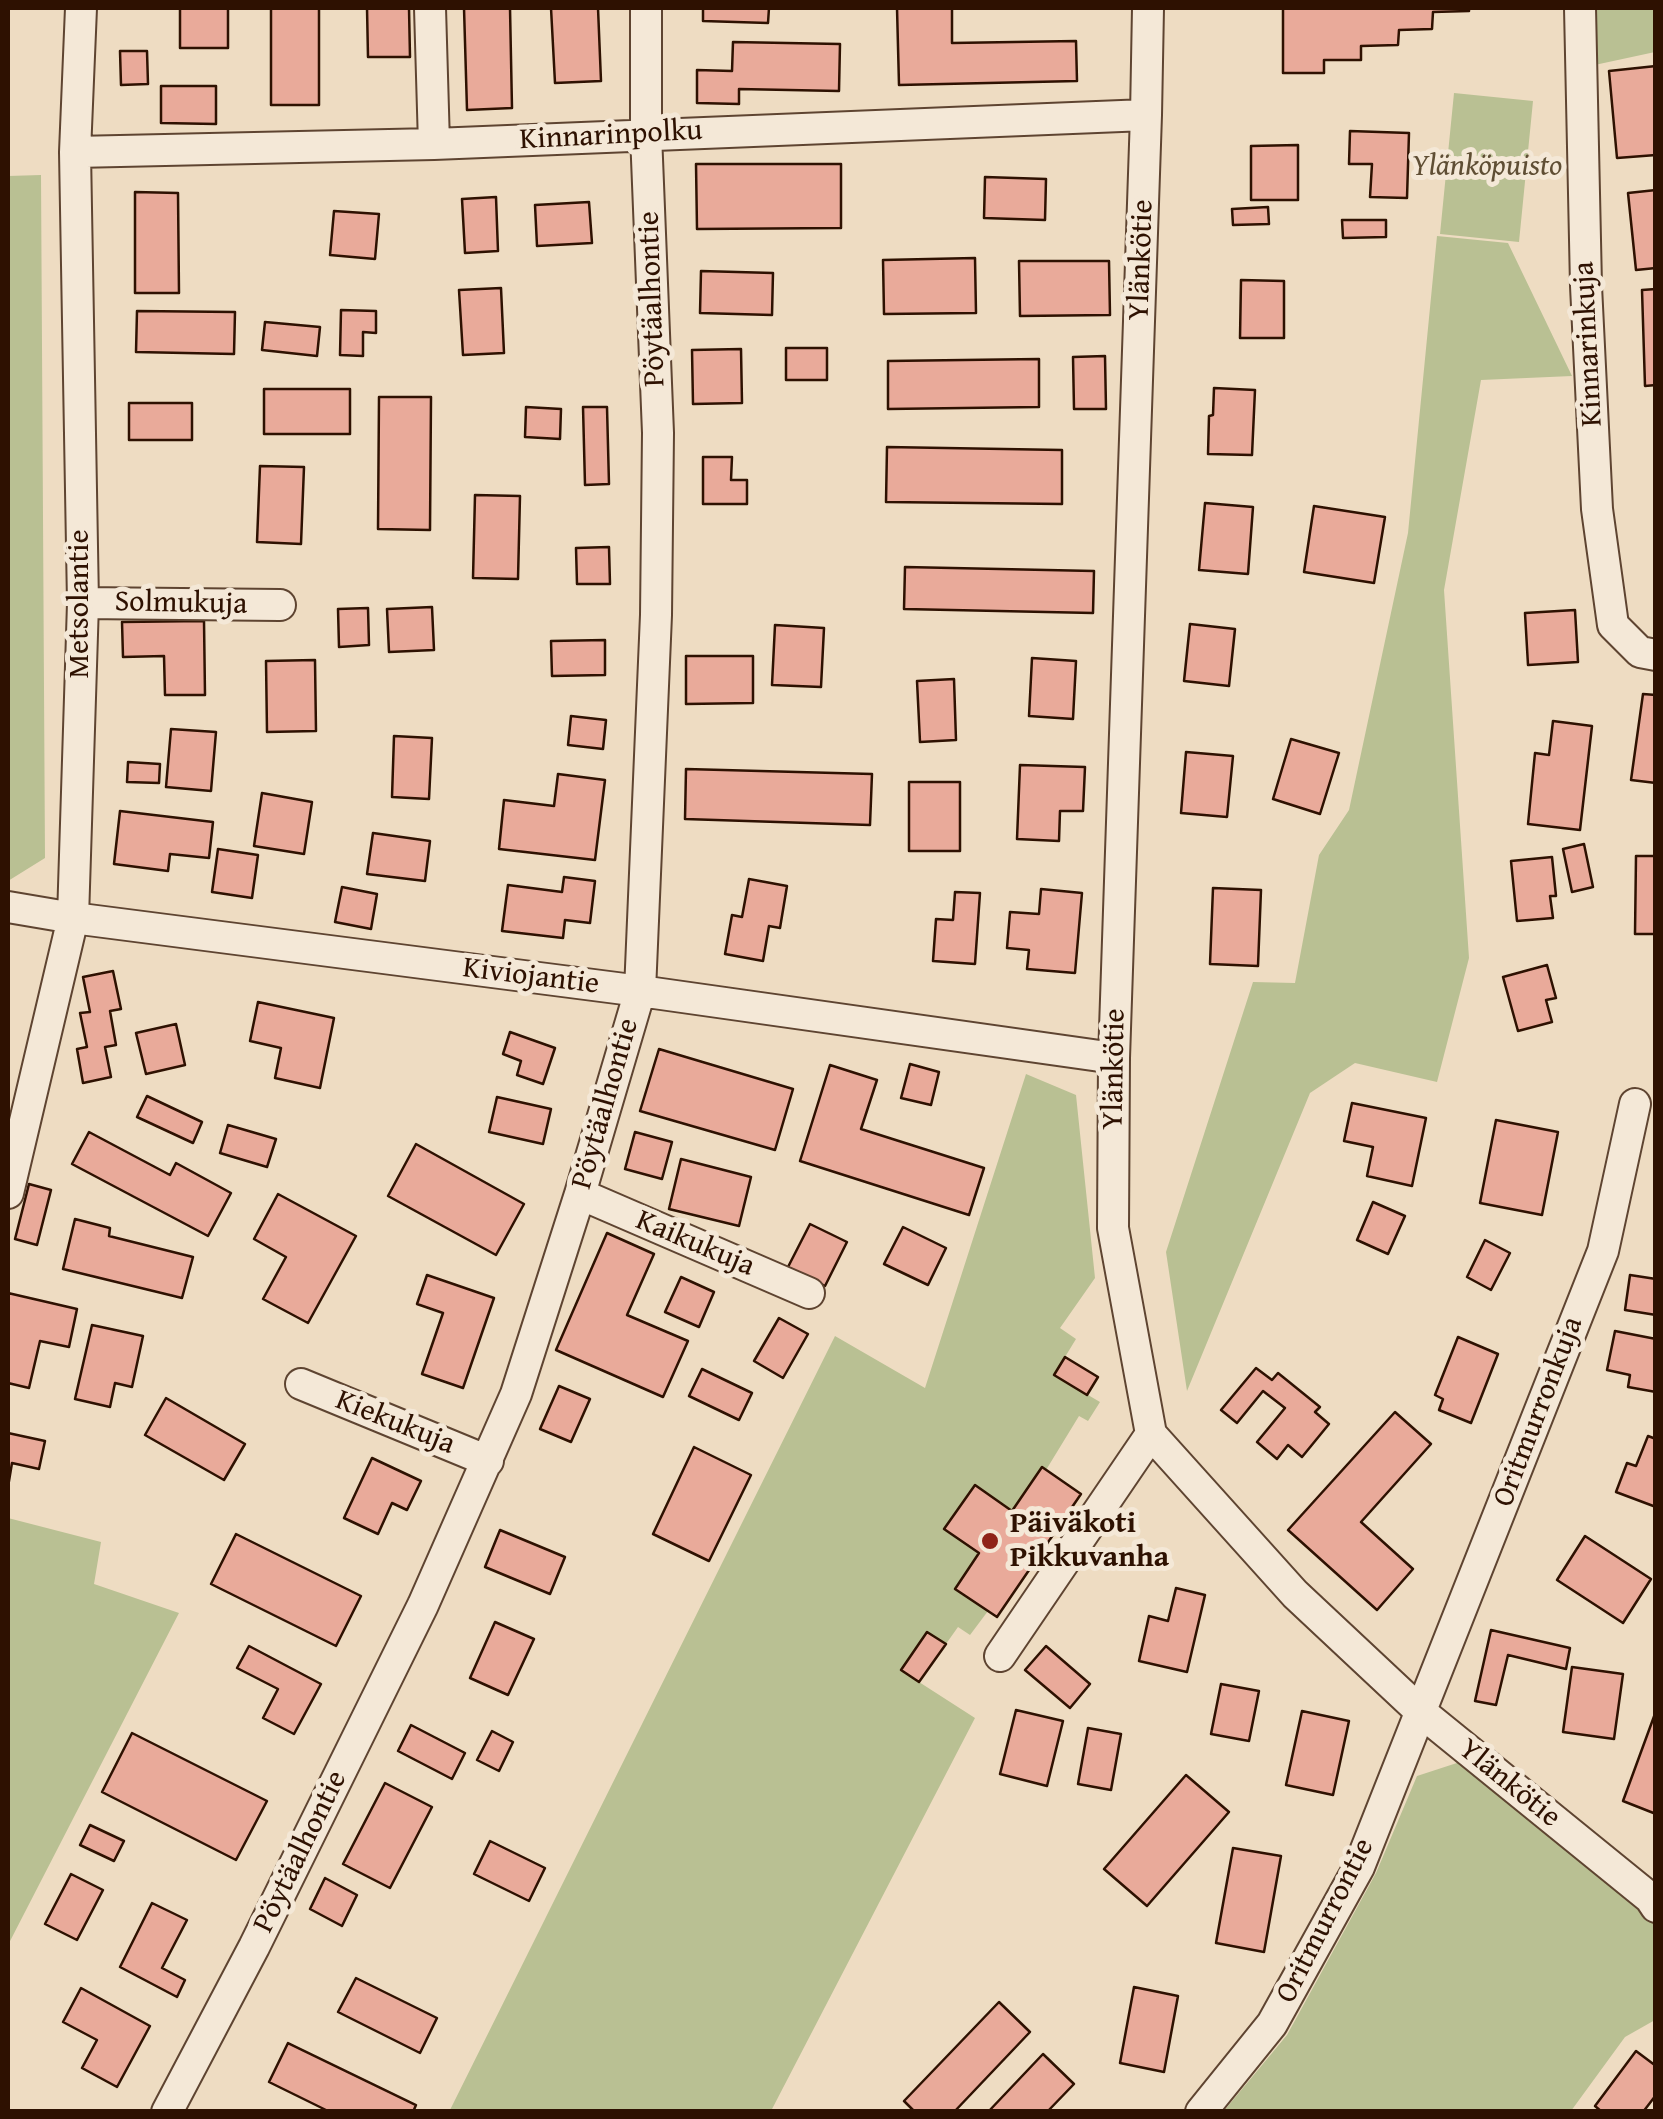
<!DOCTYPE html>
<meta charset="utf-8">
<style>
body{margin:0}
#map{position:relative;width:1663px;height:2119px;overflow:hidden;background:#eedcc2;font-family:"Gentium Book Plus",serif}
canvas{display:block}
.frame{position:absolute;inset:0;border:10px solid #2e1101;pointer-events:none}
</style>
<div id="map">
<canvas width="1663" height="2119"></canvas>
<div class="frame"></div>
</div>
<script>
const ctx = document.querySelector('canvas').getContext('2d');
ctx.lineJoin = 'round';
function fillPath(path, color) {
  ctx.fillStyle = color;
  ctx.fill(path, 'evenodd');
}
function strokePath(path, color, width, dash) {
  ctx.strokeStyle = color;
  ctx.lineWidth = width;
  ctx.lineCap = dash ? 'butt' : 'round';
  ctx.setLineDash(dash || []);
  ctx.stroke(path);
}
function drawText(font, color, halo, rows, align = 'center') {
  ctx.font = font + ' "Gentium Book Plus",serif';
  ctx.lineWidth = 10;
  ctx.setLineDash([]);
  ctx.textBaseline = 'middle';
  ctx.strokeStyle = halo;
  ctx.fillStyle = color;
  for (const [text, x, y, turn = 0] of rows) {
    ctx.save();
    ctx.translate(x, y);
    ctx.rotate((+turn || 0) * Math.PI / 180);
    ctx.textAlign = isNaN(turn) ? turn : align;
    if (halo) ctx.strokeText(text, 0, 0);
    ctx.fillText(text, 0, 0);
    ctx.restore();
  }
}
const green = new Path2D(`
 M1590 8H1655V52L1590 66Z
 M1454 93 1533 101 1519 242 1440 234Z
 M41 175 45 858 8 881V176Z
 M1437 236 1508 243 1572 376 1481 380 1444 590 1469 958 1437 1082 1355 1063 1310 1093 1187 1391 1166 1252 1253 982 1295 983 1319 855 1349 810 1408 533Z
 M1026 1074 1076 1095 1095 1278 1060 1328 1076 1339 1054 1375 1100 1402 1088 1421 1079 1416 1046 1470 1042 1467 1012 1511 975 1485 945 1529 979 1553 988 1611 970 1635 958 1627 919 1682 975 1718 771 2111 449 2112 835 1336 925 1388Z
 M8 1518 101 1542 94 1584 179 1613 8 1945Z
 M1463 1761 1643 1903 1655 1928V2020L1625 2037 1571 2111 1223 2112 1287 2035 1376 1873 1417 1776Z`);
const building = new Path2D(`
 M180 8H228V48H180Z
 M271 8H319V105H271Z
 M367 8H409L410 57H368Z
 M464 8H510L512 108 467 110Z
 M551 8H598L601 81 555 83Z
 M703 8H769L768 23 703 21Z
 M897 8H952V43L1076 41 1077 81 899 85Z
 M1283 8H1469V11L1433 12 1432 29 1399 30 1398 45 1361 46V60H1324V73H1283Z
 M733 42 840 44 839 91 739 89V104L697 103V70L732 71Z
 M120 51H147L148 84 121 85Z
 M1656 66V155L1617 158 1609 71Z
 M161 86H216V124L161 123Z
 M1350 131 1409 133 1407 198 1370 197 1372 164H1349Z
 M1298 145V200H1251V146Z
 M696 164H841V228L697 229Z
 M985 177 1046 179 1045 220 984 218Z
 M1656 190V268L1636 270 1628 193Z
 M135 192 178 193 179 293H135Z
 M496 197 498 251 465 253 462 199Z
 M589 202 592 243 537 246 535 205Z
 M1268 207 1269 224 1233 225 1232 209Z
 M334 211 379 214 375 259 330 255Z
 M1342 220H1386V237L1343 238Z
 M975 258 976 313 884 314 883 260Z
 M1019 261H1109L1110 315 1020 316Z
 M701 271 773 273 772 315 700 313Z
 M1241 280 1284 281V338H1240Z
 M501 288 504 353 463 355 459 290Z
 M1656 289V385L1645 386 1642 290Z
 M341 310 376 311V333L363 332V356L340 355Z
 M137 311 235 312 234 354 136 352Z
 M265 322 320 327 317 356 262 350Z
 M786 348H827V380H786Z
 M741 349 742 403 693 404 692 350Z
 M1105 356 1106 409H1074L1073 357Z
 M1039 359V407L888 409V361Z
 M1214 388 1255 390 1252 455 1208 454 1209 416 1213 415Z
 M264 389H350V434H264Z
 M379 397H431L430 530 378 529Z
 M129 403H192V440H129Z
 M526 407 561 409 560 439 525 437Z
 M583 407H607L609 484 585 485Z
 M887 447 1062 450V504L886 502Z
 M703 457H732L731 480H747V504H703Z
 M260 466 304 467 301 544 257 542Z
 M475 495 520 496 518 579 473 578Z
 M1205 503 1253 507 1248 574 1199 570Z
 M1314 506 1385 517 1374 583 1304 572Z
 M609 547 610 584H577L576 548Z
 M905 567 1094 571 1093 613 904 609Z
 M432 607 434 650 389 652 387 609Z
 M368 608 369 645 339 647 338 609Z
 M1575 610 1578 662 1528 665 1525 613Z
 M204 621 205 695H165L164 656 123 657 122 622Z
 M1190 624 1235 629 1229 686 1184 681Z
 M775 625 824 628 821 687 772 685Z
 M605 640V675L552 676 551 641Z
 M686 656H753V703L686 704Z
 M1032 658 1076 661 1073 719 1029 716Z
 M315 660 316 731 267 732 266 661Z
 M954 679 956 740 920 742 917 681Z
 M1643 694 1656 695V783L1631 780Z
 M571 716 606 720 603 749 568 745Z
 M1553 721 1592 726 1580 830 1528 824 1535 753 1549 755Z
 M171 729 216 732 211 791 166 787Z
 M394 736 432 738 429 799 392 797Z
 M1291 739 1339 753 1320 814 1273 799Z
 M1186 752 1233 756 1227 817 1181 813Z
 M128 762 160 764 159 783 127 782Z
 M1020 765 1085 767 1083 811H1060L1059 841 1017 839Z
 M686 769 872 774 870 825 685 819Z
 M558 774 605 780 595 860 499 849 504 800 554 806Z
 M909 782H960V851H909Z
 M262 793 312 802 304 854 254 846Z
 M120 811 213 822 209 858 170 854 168 871 114 864Z
 M373 833 430 841 425 881 367 874Z
 M1584 844 1593 887 1572 892 1563 849Z
 M218 849 258 855 252 898 212 892Z
 M1636 856H1656V934H1635Z
 M1552 857 1556 896H1550L1553 918 1517 921 1511 861Z
 M564 877 595 881 590 923 565 920 563 938 502 931 508 885 562 892Z
 M749 879 787 886 780 928 769 926 763 961 725 954 732 915 742 917Z
 M342 887 377 894 371 929 335 922Z
 M1213 888 1261 890 1258 966 1210 964Z
 M1041 889 1082 893 1075 973 1027 969 1029 950 1007 948 1010 912 1039 914Z
 M955 892 980 893 975 964 933 961 936 919 953 920Z
 M1547 965 1556 998 1546 1000 1552 1022 1518 1031 1503 977Z
 M113 971 121 1009 110 1011 116 1045 105 1047 111 1077 83 1083 77 1049 87 1047 80 1013 90 1012 83 977Z
 M258 1002 334 1018 320 1088 275 1078 281 1048 250 1041Z
 M176 1024 185 1065 146 1074 136 1033Z
 M510 1032 555 1048 543 1084 517 1075 521 1061 503 1054Z
 M659 1049 793 1089 775 1150 640 1111Z
 M910 1064 939 1072 931 1105 901 1098Z
 M830 1065 877 1080 861 1129 984 1168 969 1215 800 1161Z
 M147 1096 202 1122 193 1143 137 1117Z
 M497 1097 551 1109 543 1144 489 1132Z
 M1352 1103 1426 1118 1412 1186 1367 1176 1373 1147 1344 1141Z
 M1496 1120 1558 1132 1542 1215 1480 1203Z
 M228 1125 276 1139 267 1167 220 1153Z
 M89 1132 170 1175 176 1163 231 1193 208 1236 72 1164Z
 M635 1132 672 1142 662 1179 625 1169Z
 M416 1144 524 1204 496 1255 388 1196Z
 M681 1159 751 1177 739 1226 669 1209Z
 M29 1184 51 1190 37 1245 15 1239Z
 M278 1194 356 1236 308 1323 263 1299 286 1257 254 1239Z
 M1373 1202 1405 1216 1388 1254 1357 1240Z
 M75 1219 110 1228 109 1236 193 1257 182 1298 63 1269Z
 M810 1224 847 1242 825 1286 788 1267Z
 M903 1227 946 1248 928 1285 884 1264Z
 M607 1233 654 1254 627 1315 688 1341 663 1397 556 1350Z
 M1485 1240 1510 1253 1491 1290 1467 1277Z
 M427 1275 494 1298 463 1388 422 1374 443 1313 417 1304Z
 M1630 1275 1656 1279V1315L1625 1310Z
 M681 1277 714 1292 699 1327 665 1312Z
 M8 1293 77 1309 69 1347 40 1341 29 1388 8 1383Z
 M779 1318 808 1334 783 1378 754 1361Z
 M92 1325 143 1336 132 1387 115 1383 110 1407 75 1399Z
 M1615 1331 1656 1339V1392L1628 1387 1630 1375 1607 1370Z
 M1458 1337 1498 1354 1471 1423 1439 1410 1443 1399 1435 1395Z
 M1065 1357 1098 1377 1087 1395 1054 1375Z
 M1256 1368 1272 1380 1278 1373 1320 1407 1315 1412 1329 1424 1302 1457 1288 1445 1277 1459 1257 1442 1285 1408 1263 1391 1237 1423 1221 1410Z
 M702 1369 752 1393 739 1420 689 1396Z
 M559 1386 590 1399 571 1442 540 1429Z
 M166 1398 245 1444 224 1480 145 1435Z
 M1395 1412 1431 1444 1361 1522 1413 1569 1377 1610 1288 1530Z
 M8 1433 45 1441 39 1469 12 1463 8 1487Z
 M1648 1436 1656 1439V1507L1616 1492 1627 1463 1636 1466Z
 M694 1447 751 1475 709 1561 653 1534Z
 M372 1458 421 1481 407 1510 392 1503 378 1534 344 1518Z
 M1042 1467 1081 1494 997 1617 955 1589 979 1553 944 1529 975 1485 1012 1511Z
 M500 1530 565 1557 550 1594 485 1567Z
 M236 1534 361 1596 336 1646 211 1584Z
 M1585 1536 1651 1579 1623 1623 1557 1580Z
 M1176 1588 1205 1595 1187 1672 1139 1661 1149 1616 1168 1621Z
 M495 1622 534 1639 508 1695 470 1678Z
 M1491 1630 1570 1648 1566 1669 1508 1655 1496 1705 1475 1701Z
 M927 1632 946 1644 919 1682 901 1670Z
 M249 1646 321 1684 294 1734 263 1718 278 1689 237 1668Z
 M1046 1646 1090 1684 1070 1708 1025 1670Z
 M1572 1667 1623 1674 1614 1739 1563 1732Z
 M1221 1684 1259 1691 1249 1741 1211 1734Z
 M1016 1710 1063 1721 1047 1786 1000 1774Z
 M1302 1711 1349 1721 1333 1795 1286 1785Z
 M1656 1711V1814L1623 1801Z
 M411 1725 465 1753 452 1779 398 1751Z
 M1088 1728 1121 1734 1111 1790 1078 1784Z
 M492 1731 513 1742 499 1771 477 1760Z
 M132 1733 267 1801 236 1860 102 1792Z
 M1186 1775 1229 1812 1147 1906 1104 1869Z
 M385 1783 432 1807 390 1888 343 1864Z
 M90 1825 124 1841 114 1861 80 1845Z
 M490 1841 545 1868 529 1901 474 1874Z
 M1233 1848 1281 1856 1264 1952 1216 1943Z
 M71 1874 103 1890 77 1940 45 1924Z
 M325 1878 357 1895 342 1926 310 1909Z
 M152 1903 187 1920 162 1968 185 1980 177 1997 120 1967Z
 M356 1978 437 2018 420 2053 338 2012Z
 M1134 1987 1178 1996 1164 2072 1120 2063Z
 M81 1988 150 2026 117 2087 82 2068 97 2040 63 2022Z
 M999 2002 1030 2032 954 2112H915L904 2101Z
 M288 2043 416 2105 413 2112H330L269 2082Z
 M1636 2051 1656 2066V2095L1643 2112H1602L1595 2106Z
 M1043 2054 1074 2084 1047 2112H988Z`);
const street = new Path2D(`
 M430 8 434 144
 M1148 8 1146 115 1114 1058 1113 1228 1151 1434 1295 1594 1421 1712 1650 1898 1656 1907
 M1580 8 1586 286 1597 509 1613 625 1640 652 1656 655
 M75 152 434 144 1146 115
 M83 603 280 605
 M8 907 73 918 640 991 1114 1058
 M8 1193 73 918 83 603 75 152 81 8
 M580 1194 809 1293
 M301 1384 488 1461
 M1000 1656 1151 1434
 M167 2112 254 1947 423 1605 516 1394 580 1194 640 991 656 615 658 433 646 134V8
 M1201 2112 1272 2024 1359 1867 1603 1251 1635 1104`);
const markers = [
 [990,1541,10,"#8f2418"]
];
const streetNames = [
 ["Kinnarinpolku",611,136,-3],
 ["Ylänkötie",1142,260,-88],
 ["Pöytäalhontie",653,299,-92],
 ["Kinnarinkuja",1589,344,-93],
 ["Metsolantie",80,604,-90],
 ["Solmukuja",181,604,1],
 ["Kiviojantie",531,977,7],
 ["Ylänkötie",1115,1069,-89],
 ["Pöytäalhontie",606,1104,-74],
 ["Kaikukuja",695,1244,23],
 ["Oritmurronkuja",1539,1412,-69],
 ["Kiekukuja",395,1423,22],
 ["Ylänkötie",1509,1784,39],
 ["Pöytäalhontie",301,1852,-64],
 ["Oritmurrontie",1326,1921,-63]
];
const parkNames = [
 ["Ylänköpuisto",1487,167]
];
const poiNames = [
 ["Päiväkoti",1010,1524],
 ["Pikkuvanha",1010,1558]
];
fillPath(green, '#b9c093');
fillPath(building, '#e9aa9a');
strokePath(building, '#2e1101', 2.5);
strokePath(street, '#5e4431', 34);
strokePath(street, '#f4e8d7', 30);
for (const [x, y, r, color] of markers) {
  const dot = new Path2D();
  dot.arc(x, y, r, 0, 2 * Math.PI);
  ctx.fillStyle = color;
  ctx.fill(dot);
  strokePath(dot, '#f4e8d7', 4);
}
drawText('30px', '#2e1101', '#f4e8d7', streetNames);
drawText('italic 30px', '#5f4e34', '#f4e8d7', parkNames);
drawText('bold 30px', '#2e1101', '#f4e8d7', poiNames, 'left');
</script>
